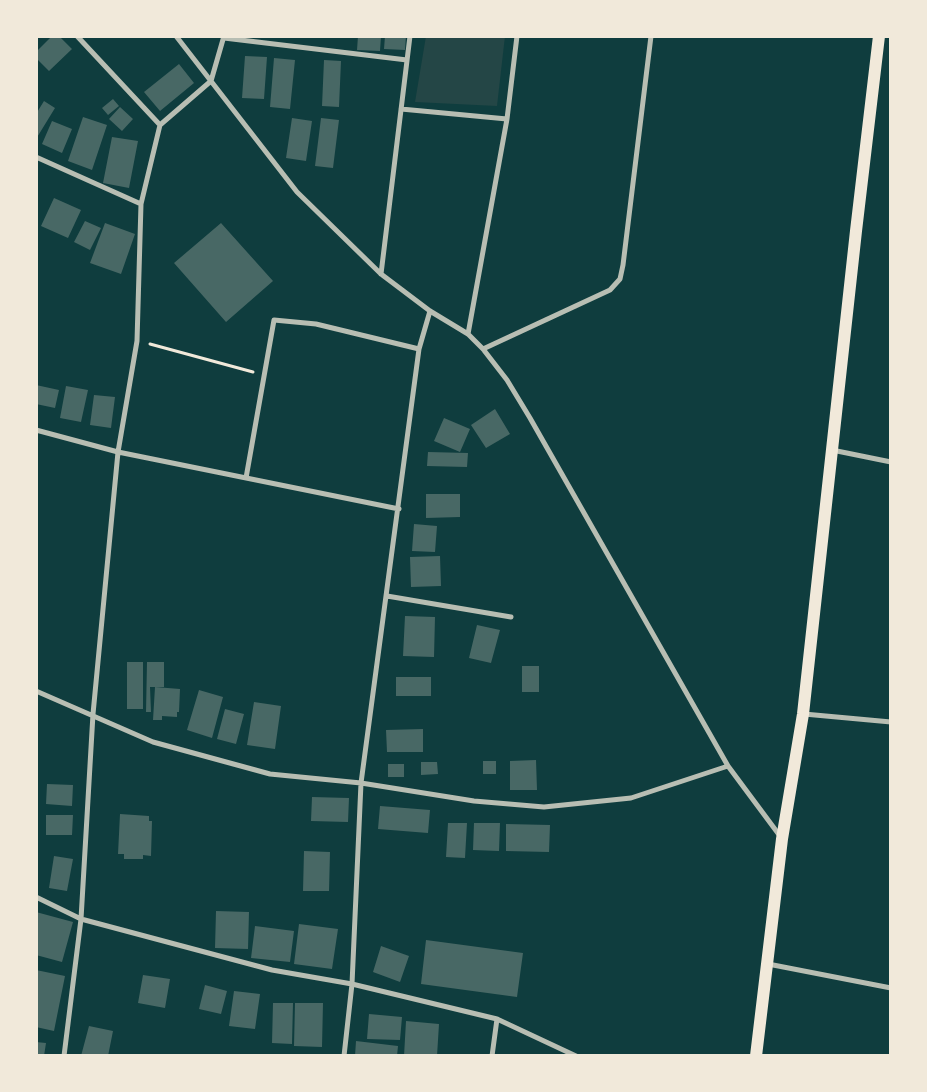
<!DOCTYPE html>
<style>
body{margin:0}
#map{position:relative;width:927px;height:1092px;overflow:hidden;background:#0f3d3e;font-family:Literata,serif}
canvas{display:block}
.frame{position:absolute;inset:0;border:38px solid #f1e9da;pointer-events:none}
</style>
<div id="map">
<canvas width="927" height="1092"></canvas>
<div class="frame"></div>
</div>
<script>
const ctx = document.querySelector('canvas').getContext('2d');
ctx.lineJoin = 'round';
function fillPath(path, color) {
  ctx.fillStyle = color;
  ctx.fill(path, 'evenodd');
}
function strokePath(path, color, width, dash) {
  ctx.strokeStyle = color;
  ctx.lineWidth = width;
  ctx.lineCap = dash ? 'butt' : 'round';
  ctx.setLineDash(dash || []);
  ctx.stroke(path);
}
const green = new Path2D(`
 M426 36H505L497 106 415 102Z`);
const building = new Path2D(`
 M52 36H59L72 49 49 71 36 58V52Z
 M358 36H381L380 51 357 50Z
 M385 36H406L405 50 384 49Z
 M245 56 267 57 264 99 242 98Z
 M274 58 295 60 290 109 270 107Z
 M324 60 341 61 339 107 322 106Z
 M179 64 194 83 160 111 144 92Z
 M113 99 119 106 108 115 102 108Z
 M44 101 55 108 36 139V114Z
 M120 107 133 119 122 131 109 119Z
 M83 117 107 125 92 170 68 161Z
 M292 118 312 121 306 161 286 158Z
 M321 118 339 120 333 168 315 166Z
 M52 121 72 129 62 153 42 144Z
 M112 137 138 141 129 188 103 183Z
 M54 198 81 210 68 238 41 226Z
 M85 221 101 228 90 250 74 242Z
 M105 223 135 234 121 274 90 263Z
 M221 223 273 281 226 322 174 263Z
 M36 385 59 390 55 408 36 404Z
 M66 386 88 390 81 422 60 418Z
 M94 395 115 397 111 428 90 425Z
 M495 409 510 434 486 448 471 425Z
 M444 418 470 429 460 452 434 441Z
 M428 452 468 453 467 467 427 466Z
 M426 494H460V517L426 518Z
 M414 524 437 526 435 552 412 551Z
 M440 556 441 586 411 587 410 557Z
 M405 616 435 617 434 657 403 656Z
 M477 625 500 630 491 663 469 658Z
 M127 662H143V709H127Z
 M147 662H164V687H150L151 712H146Z
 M522 666H539V692H522Z
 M396 677H431V696H396Z
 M155 687 180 689 179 712H177V717L162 716V720H153Z
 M199 690 223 697 212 738 187 730Z
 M254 702 281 706 275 749 247 745Z
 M225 709 244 714 236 744 217 739Z
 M423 729V752H387L386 730Z
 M536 760 537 790H510V761Z
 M483 761H496V774H483Z
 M421 762H437L438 774 421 775Z
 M388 764H404V777H388Z
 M47 784 73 785 72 806 46 804Z
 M312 797 349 798 348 822 311 821Z
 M380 806 430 810 428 833 378 829Z
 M120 814 149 816V821H152L151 856 143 855V859H124V854H118Z
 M46 815H73L72 835H46Z
 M448 823H467L465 858 446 857Z
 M474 823H500L499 851 473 850Z
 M506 824 550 825 549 852 506 851Z
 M304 851 330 852 329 891H303Z
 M54 856 73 859 67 891 49 888Z
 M216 911 249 912 248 949 215 948Z
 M36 912 73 922 62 962 36 955Z
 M299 924 338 929 332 969 294 964Z
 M255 926 294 931 290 962 251 958Z
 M426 940 523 953 517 997 421 984Z
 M381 946 409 956 400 982 373 972Z
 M36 970 65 976 54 1031 36 1027Z
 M143 975 170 979 165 1008 138 1003Z
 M205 985 227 991 221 1014 199 1009Z
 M234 991 260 994 255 1029 229 1026Z
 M273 1003H293L292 1044 272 1043Z
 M295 1003H323L322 1047 294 1046Z
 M369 1014 402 1017 400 1040 367 1039Z
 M406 1021 439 1024 437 1056H404Z
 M89 1026 113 1031 108 1056H81Z
 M356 1041 398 1046 397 1056H355Z
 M36 1042 46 1043 44 1056H36Z`);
const path = new Path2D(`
 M150 344 253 372`);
const minor = new Path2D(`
 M77 36 160 125
 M176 36 297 192 381 274 430 311 468 334 483 349 507 380 530 418 728 766 780 836
 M224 38 407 60
 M401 109 507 119
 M36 157 141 204
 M381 274 410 36
 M468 334 507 119 517 36
 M483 349 610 290 620 279 623 265 651 36
 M36 430 118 452 399 509
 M832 450 891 462
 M246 478 274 320 316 324 419 349
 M387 596 511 617
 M36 691 153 742 270 774 361 783 474 801 544 807 631 798 728 766
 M804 714 891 722
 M36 897 81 919 272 970 352 984 497 1019 576 1056
 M768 964 891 988
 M64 1056 81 919 93 714 118 452 137 341 141 204 160 125 211 81 224 36
 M344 1056 352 984 361 783 419 349 430 311
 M492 1056 497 1019`);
const primary = new Path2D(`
 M756 1056 782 839 803 714 856 231 879 36`);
fillPath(green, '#244646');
fillPath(building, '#486865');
strokePath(path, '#f1e9da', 3);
strokePath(minor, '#b8beb3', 5);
strokePath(primary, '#f1e9da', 12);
</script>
